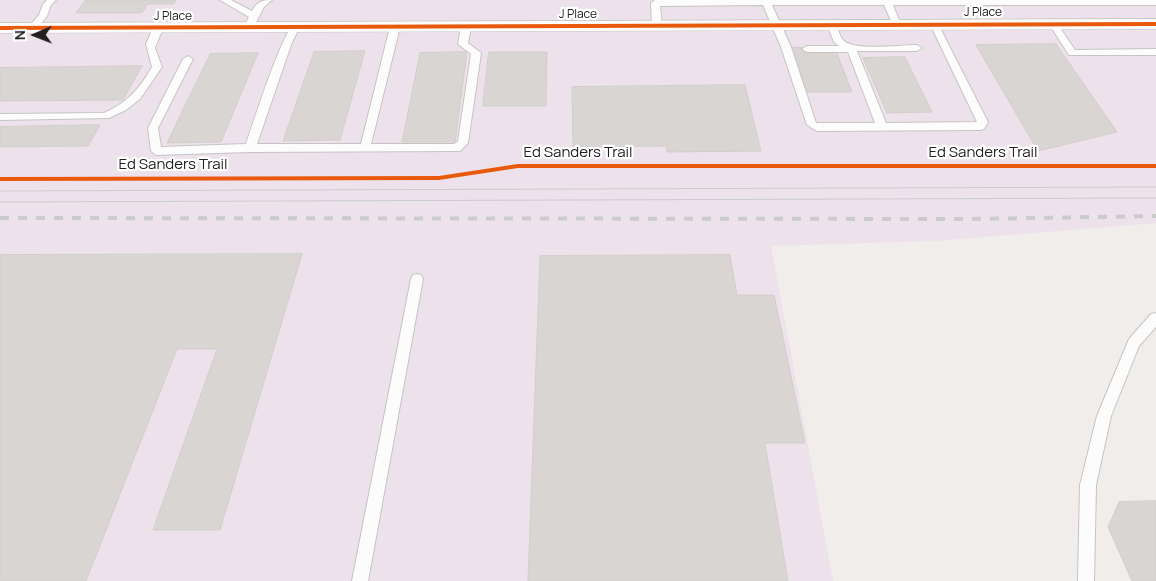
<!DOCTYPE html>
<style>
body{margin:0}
#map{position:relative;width:1156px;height:581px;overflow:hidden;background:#f0edea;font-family:Manrope,sans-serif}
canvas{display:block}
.north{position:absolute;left:10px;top:10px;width:50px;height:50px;-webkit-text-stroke:4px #fff;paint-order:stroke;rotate:269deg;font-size:14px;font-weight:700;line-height:20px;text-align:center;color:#212121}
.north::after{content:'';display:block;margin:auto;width:18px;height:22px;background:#212121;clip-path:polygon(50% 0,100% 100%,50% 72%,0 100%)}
</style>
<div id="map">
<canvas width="1156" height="581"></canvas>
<div class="north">N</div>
</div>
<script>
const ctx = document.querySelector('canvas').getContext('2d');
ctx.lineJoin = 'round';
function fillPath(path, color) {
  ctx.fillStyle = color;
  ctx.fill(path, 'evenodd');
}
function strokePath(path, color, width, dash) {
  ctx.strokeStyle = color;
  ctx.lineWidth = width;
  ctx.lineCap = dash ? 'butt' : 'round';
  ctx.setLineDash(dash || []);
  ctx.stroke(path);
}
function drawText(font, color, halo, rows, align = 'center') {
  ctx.font = font + ' Manrope,sans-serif';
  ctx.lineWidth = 4.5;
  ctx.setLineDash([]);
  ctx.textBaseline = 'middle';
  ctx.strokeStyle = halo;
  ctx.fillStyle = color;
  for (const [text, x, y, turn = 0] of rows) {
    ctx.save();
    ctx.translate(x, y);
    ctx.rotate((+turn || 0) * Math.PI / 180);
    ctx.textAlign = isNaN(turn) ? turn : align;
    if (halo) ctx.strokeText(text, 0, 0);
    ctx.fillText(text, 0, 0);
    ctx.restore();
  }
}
const industrial = new Path2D(`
 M0 0H1156V223L936 241 771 246 833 581H0Z`);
const building = new Path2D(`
 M86 0H176L174 4H148L142 13H76Z
 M1056 44 1117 132 1038 151 976 45Z
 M793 47 836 51 852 92H808Z
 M365 51 340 140 283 141 314 52Z
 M467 52 455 142H402L420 53Z
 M489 52H547L546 106H483Z
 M258 53 221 142 167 143 210 54Z
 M905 57 932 112 887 113 863 58Z
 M142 66 123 100 0 101V68Z
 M745 85 761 151 667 152 666 146 573 147 572 87Z
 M100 125 88 146 0 147V127Z
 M302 254 220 530H153L217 349H177L86 581H0V255Z
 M730 255 737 295H774L805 443H765L788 581H528L540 256Z
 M1156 501V581H1132L1108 527 1119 502Z`);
const lane = new Path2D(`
 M47 0H56L51 5 47 16 36 30H30L28 28 39 15 43 4Z
 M220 0H231L252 11C257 2 261 0 272 0L264 7 253 28 248 31 243 28 249 17Z
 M655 0H1156V5H893L901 25 897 28 893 25 884 5H772L791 47 816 123H875L848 52H807L802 49 807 46H839L834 42 827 25 831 22C839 25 838 36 844 41 855 51 901 45 917 45L922 48 917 51H857L886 123 977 122 930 24 934 21 938 24 988 122 984 129 980 130 817 131 807 125 781 47 763 5 660 6 662 26 657 29 652 26 651 3Z
 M1053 21 1056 22 1075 50 1156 49V55H1069L1049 24Z
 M395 24 400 27 371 144H454L458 141 471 54 458 44 461 27 466 24 471 27 468 43 481 53 468 143 460 151 250 152 156 155 151 151 148 128 183 59 188 56 193 59 158 128 161 147 246 144C252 127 283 29 294 25L299 28 291 45 257 144H361L390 27Z
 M158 25 163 28 155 48 162 67 140 99 126 110 109 118 0 120V114L104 113C127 103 140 88 152 67L146 44 153 28Z
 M417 274 421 275 423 279 368 581H352L411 279 413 275Z
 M1156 313V327L1139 346 1111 416 1096 485 1094 581H1078L1080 485 1097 416 1129 339 1151 314Z`);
const street = new Path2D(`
 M1156 19V29L0 33V23Z`);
const tram = new Path2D(`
 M0 191 1156 187
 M0 202 1156 198`);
const rail = new Path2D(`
 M0 218 971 219 1156 216`);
const cycleway = new Path2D(`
 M1156 22V26L0 30V26Z
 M518 164H1156V168H518L439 180 0 181V177L439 176Z`);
const farStreetnames = [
 ["J Place",983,13],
 ["J Place",578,15],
 ["J Place",173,17]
];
const streetNames = [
 ["Ed Sanders Trail",578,153],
 ["Ed Sanders Trail",983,153],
 ["Ed Sanders Trail",173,165]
];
fillPath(industrial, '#ede2eb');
fillPath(building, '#d8d5d3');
strokePath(building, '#d3cecb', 1);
strokePath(lane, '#c5c4c2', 2);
strokePath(street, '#c5c4c2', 1);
fillPath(lane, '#fdfcfc');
fillPath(street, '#fdfcfc');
strokePath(tram, '#cbcbcb', 1);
strokePath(rail, '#cbcbcb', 4, [9, 9]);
fillPath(cycleway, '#e8590c');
drawText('12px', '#212121', '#fff', farStreetnames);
drawText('15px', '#212121', '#fff', streetNames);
</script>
